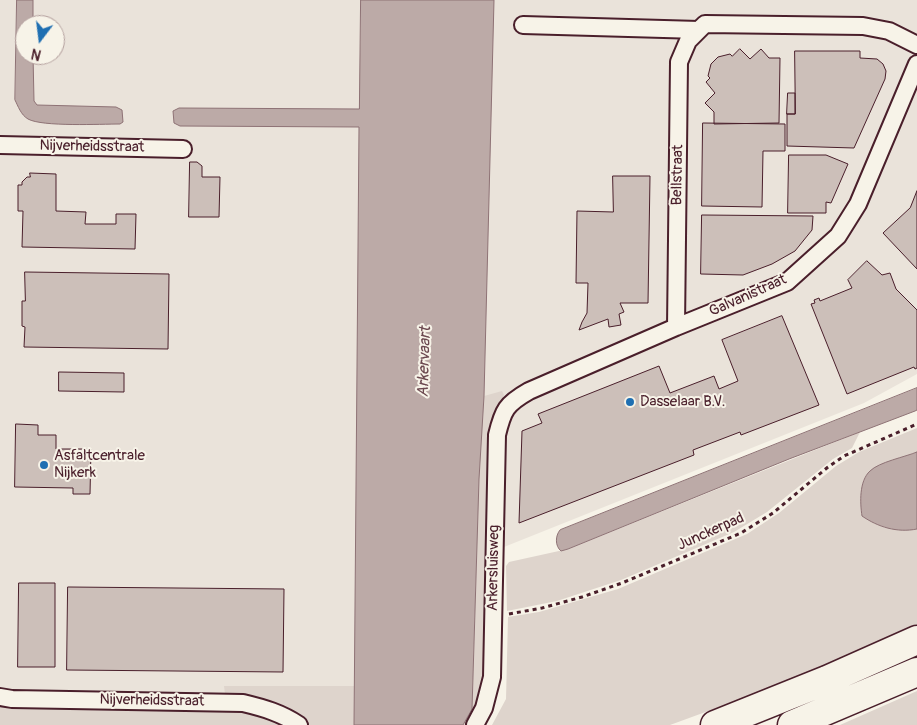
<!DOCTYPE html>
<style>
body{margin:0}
#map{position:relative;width:917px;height:725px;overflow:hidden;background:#f7f3e8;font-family:Pangolin,sans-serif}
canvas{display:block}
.north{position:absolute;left:15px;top:15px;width:50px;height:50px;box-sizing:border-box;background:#f7f3e8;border:1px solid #b29e9c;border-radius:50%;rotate:195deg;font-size:14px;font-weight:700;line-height:20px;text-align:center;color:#4a1f2b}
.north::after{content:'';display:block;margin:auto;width:18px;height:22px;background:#1f6fb2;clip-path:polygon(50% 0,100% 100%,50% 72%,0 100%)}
</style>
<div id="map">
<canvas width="917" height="725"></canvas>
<div class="north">N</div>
</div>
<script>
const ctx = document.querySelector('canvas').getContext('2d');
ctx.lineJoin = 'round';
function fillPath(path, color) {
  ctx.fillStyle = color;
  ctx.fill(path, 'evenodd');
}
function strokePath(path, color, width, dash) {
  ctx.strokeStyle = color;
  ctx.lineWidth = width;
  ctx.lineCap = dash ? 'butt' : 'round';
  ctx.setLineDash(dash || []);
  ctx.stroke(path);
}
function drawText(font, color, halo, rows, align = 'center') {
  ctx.font = font + ' Pangolin,sans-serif';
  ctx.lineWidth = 4;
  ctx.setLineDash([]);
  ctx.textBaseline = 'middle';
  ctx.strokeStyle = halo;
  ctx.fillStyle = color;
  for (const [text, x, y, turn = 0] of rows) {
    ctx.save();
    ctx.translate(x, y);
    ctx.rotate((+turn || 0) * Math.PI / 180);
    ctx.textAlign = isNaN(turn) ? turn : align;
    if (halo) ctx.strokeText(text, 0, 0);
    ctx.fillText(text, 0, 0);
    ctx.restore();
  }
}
const built = new Path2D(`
 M0 0H361L359 120 360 692 354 725H0ZM25 25H55V55H25Z
 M476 0H917V374L864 403 474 559Z`);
const green = new Path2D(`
 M502 391 504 395 497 411 484 693 467 725H463L472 709 479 479 484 396Z
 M917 428V452L878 466 914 530 917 529V627L793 680 670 725H492L506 699 508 617 539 612 618 589 747 534 779 513 836 466 859 452Z
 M860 432 852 448 833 459 767 512 734 532 621 580 557 601 507 611 506 566 509 562 568 549Z
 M224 686H354V725H310L290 712 267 701 246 696 225 694Z
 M917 691V725H840Z
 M0 708 247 712 286 725H0Z`);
const water = new Path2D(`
 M17 0H33V25H25V55H33L34 101 37 105 116 107 122 110 123 122 120 124C101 124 42 127 28 119 21 115 18 106 15 100Z
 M361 0H494L484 396 479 479 472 709 463 725H354L359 127 180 126 174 123 173 111 179 108 359 109Z
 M917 388V410L915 411 789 459 568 549 561 551C555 546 555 536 560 530Z
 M917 452V529C897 533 878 527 862 516 860 503 859 481 870 471 879 462 905 457 917 452Z`);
const building = new Path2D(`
 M740 49 750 59 761 49 769 58H780L779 123 714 124V112L705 103 715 93 706 82 710 78 708 76 711 64 718 57 730 54 732 56Z
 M795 51H860V58L877 59 883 64 886 71 885 79 854 148 787 146V114H795Z
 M788 93H795V114H787Z
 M703 123 785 124V151H763L762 207 702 206Z
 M789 155H826L848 164 831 203 826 202V213H788Z
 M190 162H197L202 166V177H220L219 217H189Z
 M30 173 56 174V211L86 212 85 224H116V214H136L135 249 22 247 23 211H18V185H22V182L27 177H30Z
 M613 176H650L648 303H620L624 312 619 314 621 325 609 327 608 319 579 330 582 322 587 313 588 283H576L577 211 613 212Z
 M917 191V269L883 233 910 208Z
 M702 215 813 216 812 230 795 251 772 264 743 275 701 274Z
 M867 261 882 275 890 273 896 289 917 310V368L915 369 914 367 847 394 811 304 815 303 814 300 819 298 820 301 852 288 848 280Z
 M25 272 169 274 168 349 24 347 25 327 22 326V301H25Z
 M782 316 819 405 741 435 740 432 693 450 694 455 519 523 522 431 542 423 538 414 659 366 670 393 714 376 719 389 738 381 722 340Z
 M59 372 124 373V392L59 391Z
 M16 424 38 425V435H56V449H91L90 494H73V488L15 487Z
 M19 583H55V667H18Z
 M68 587 284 589 283 672 67 670Z`);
const path = new Path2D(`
 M509 614 542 608 582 597 622 583 741 533 773 513 828 467 844 456 917 424`);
const minor = new Path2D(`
 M523 25 699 30
 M0 145 183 149
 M676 327 679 62 688 41 705 24 863 26 889 31 917 45
 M0 697 12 699 243 703C264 708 281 713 299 725
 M475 725 484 708 492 677 497 435C503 410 506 404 529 391L676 327 787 282 838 236 858 204 917 64`);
const motorway = new Path2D(`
 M715 725 827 680 917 640
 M792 725 917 672`);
const markers = [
 [630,402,5,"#1f6fb2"],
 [44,465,5,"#1f6fb2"]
];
const streetNames = [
 ["Nijverheidsstraat",92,147,1],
 ["Bellstraat",678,175,-89],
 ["Galvanistraat",748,296,-24],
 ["Junckerpad",711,532,-24],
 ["Arkersluisweg",494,568,-89],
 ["Nijverheidsstraat",152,701,1]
];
const poiNames = [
 ["Dasselaar B.V.",640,402],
 ["Asfaltcentrale",54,456],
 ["Nijkerk",54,473]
];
const waterNames = [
 ["Arkervaart",425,362,-88]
];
fillPath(built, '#eae3da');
fillPath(green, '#ded4cc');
fillPath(water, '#bcaaa7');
strokePath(water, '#8e7275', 1);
fillPath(building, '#ccbfb9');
strokePath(building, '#4a1f2b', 1);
strokePath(minor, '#4a1f2b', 20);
strokePath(motorway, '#4a1f2b', 31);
strokePath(path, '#4a1f2b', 3, [4, 4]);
strokePath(minor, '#f7f3e8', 16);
strokePath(motorway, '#f7f3e8', 28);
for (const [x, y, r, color] of markers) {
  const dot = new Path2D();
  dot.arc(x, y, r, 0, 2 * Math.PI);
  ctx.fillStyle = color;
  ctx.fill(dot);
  strokePath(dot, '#f7f3e8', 2);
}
drawText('15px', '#4a1f2b', '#f7f3e8', streetNames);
drawText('15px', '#4a1f2b', '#f7f3e8', poiNames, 'left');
drawText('italic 16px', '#6c4950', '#f7f3e8', waterNames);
</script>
